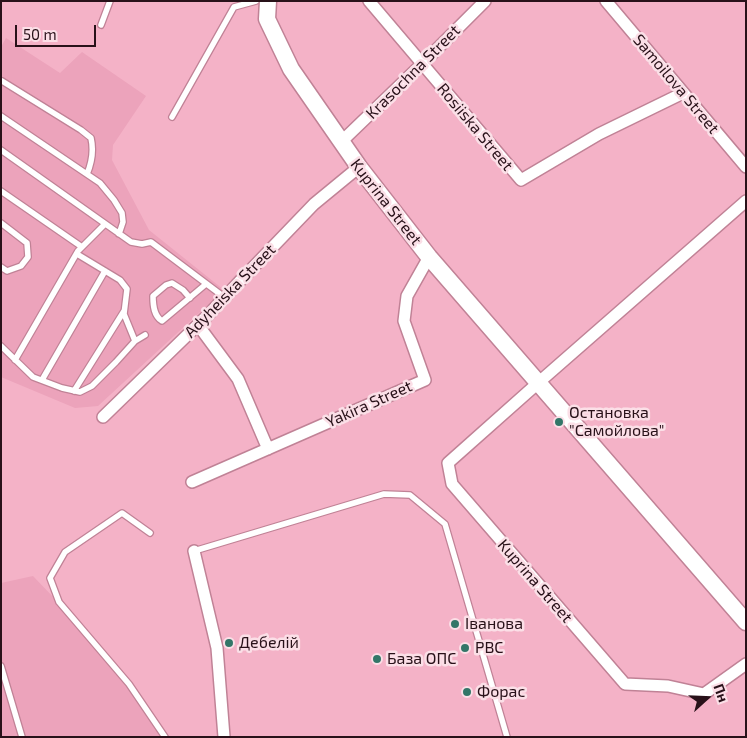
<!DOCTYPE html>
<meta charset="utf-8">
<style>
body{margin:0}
#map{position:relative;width:747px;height:738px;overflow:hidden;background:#f4b2c7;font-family:"Exo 2",sans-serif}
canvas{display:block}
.frame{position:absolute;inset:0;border:2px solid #281119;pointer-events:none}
.north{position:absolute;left:682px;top:673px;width:50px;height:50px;-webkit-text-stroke:4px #fbdfe7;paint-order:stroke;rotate:70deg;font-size:14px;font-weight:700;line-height:20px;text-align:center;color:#281119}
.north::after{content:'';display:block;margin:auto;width:18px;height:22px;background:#281119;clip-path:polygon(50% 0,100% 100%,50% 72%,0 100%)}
.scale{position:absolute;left:15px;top:25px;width:81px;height:22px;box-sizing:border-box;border:2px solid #281119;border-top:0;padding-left:6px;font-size:15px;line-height:18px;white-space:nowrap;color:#281119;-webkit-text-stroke:4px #fbdfe7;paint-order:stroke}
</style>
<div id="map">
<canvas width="747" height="738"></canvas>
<div class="frame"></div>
<div class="north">Пн</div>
<div class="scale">50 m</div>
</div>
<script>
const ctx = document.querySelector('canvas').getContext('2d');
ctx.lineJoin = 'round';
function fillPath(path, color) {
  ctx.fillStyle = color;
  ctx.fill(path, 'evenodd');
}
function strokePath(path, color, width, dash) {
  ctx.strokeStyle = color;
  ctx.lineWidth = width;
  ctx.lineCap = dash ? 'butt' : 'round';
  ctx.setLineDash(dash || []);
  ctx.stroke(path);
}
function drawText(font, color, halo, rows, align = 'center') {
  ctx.font = font + ' "Exo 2",sans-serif';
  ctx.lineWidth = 5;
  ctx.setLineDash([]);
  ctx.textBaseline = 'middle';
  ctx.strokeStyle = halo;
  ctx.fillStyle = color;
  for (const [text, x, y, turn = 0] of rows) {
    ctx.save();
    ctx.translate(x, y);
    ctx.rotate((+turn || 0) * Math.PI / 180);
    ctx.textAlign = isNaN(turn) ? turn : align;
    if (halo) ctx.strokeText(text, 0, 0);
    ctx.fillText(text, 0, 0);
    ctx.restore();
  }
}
const built = new Path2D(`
 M6 38 60 73 82 52 146 96 113 145 112 160 149 230 224 290 98 406 75 408 1 377V47Z
 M33 576 104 650 165 737H1V583Z`);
const service = new Path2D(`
 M101 25 110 1
 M2 81 81 130 91 138C94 151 92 162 87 174
 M1 116 100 183 114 200 122 213 123 222 119 234
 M172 117 234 7 256 1
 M1 150 131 242 142 244 151 242 224 297
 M1 191 82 247
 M1 223 27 243 28 257 21 266 7 271 1 267
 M77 254 120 280 127 289 124 314 135 341
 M190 298 183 290 172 283 166 285 153 296C153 306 154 316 162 321L206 284
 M1 346 33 377 62 388 80 392 92 386 116 362 135 341 145 335
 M15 360 78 251 105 224
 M42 380 105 271
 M74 391 124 311
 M150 533 122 513 65 552 50 578 59 602 129 684 165 737
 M194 551 384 494 410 495 445 524 507 737
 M1 666 22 737`);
const minor = new Path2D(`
 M369 1 521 180 599 134 683 93
 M606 1 746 167
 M341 142 422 64 485 1
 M746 201 538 383 448 463 452 484 625 684 668 686 704 694 746 664
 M198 325 238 379 268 449
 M103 417 209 314 240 281 314 204 359 167
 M192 482 425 380 404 321 407 296 429 257
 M194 551 217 648 224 737`);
const secondary = new Path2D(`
 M268 1 267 19 291 69 359 167 429 257 746 622`);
const markers = [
 [559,422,5,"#337668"],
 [455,624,5,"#337668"],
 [229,643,5,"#337668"],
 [465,648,5,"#337668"],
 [377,659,5,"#337668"],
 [467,692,5,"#337668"]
];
const streetNames = [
 ["Krasochna Street",413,72,-45],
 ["Samoilova Street",676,84,50],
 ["Rosiiska Street",475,127,50],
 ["Kuprina Street",386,202,52],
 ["Adyheiska Street",230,291,-46],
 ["Yakira Street",369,404,-24],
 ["Kuprina Street",535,581,49]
];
const poiNames = [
 ["Остановка",569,413],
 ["\"Самойлова\"",569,431],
 ["Іванова",465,624],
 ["Дебелій",239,643],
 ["РВС",475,648],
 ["База ОПС",387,659],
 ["Форас",477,692]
];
fillPath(built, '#eca3bb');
strokePath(service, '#c08296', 8);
strokePath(minor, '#c08296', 14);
strokePath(secondary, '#c08296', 19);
strokePath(service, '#fff', 5.5);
strokePath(minor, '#fff', 11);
strokePath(secondary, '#fff', 16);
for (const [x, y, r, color] of markers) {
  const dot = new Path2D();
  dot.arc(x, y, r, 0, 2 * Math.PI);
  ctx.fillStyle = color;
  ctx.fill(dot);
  strokePath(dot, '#fbdfe7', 2);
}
drawText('16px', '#281119', '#fbdfe7', streetNames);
drawText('16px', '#281119', '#fbdfe7', poiNames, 'left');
</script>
